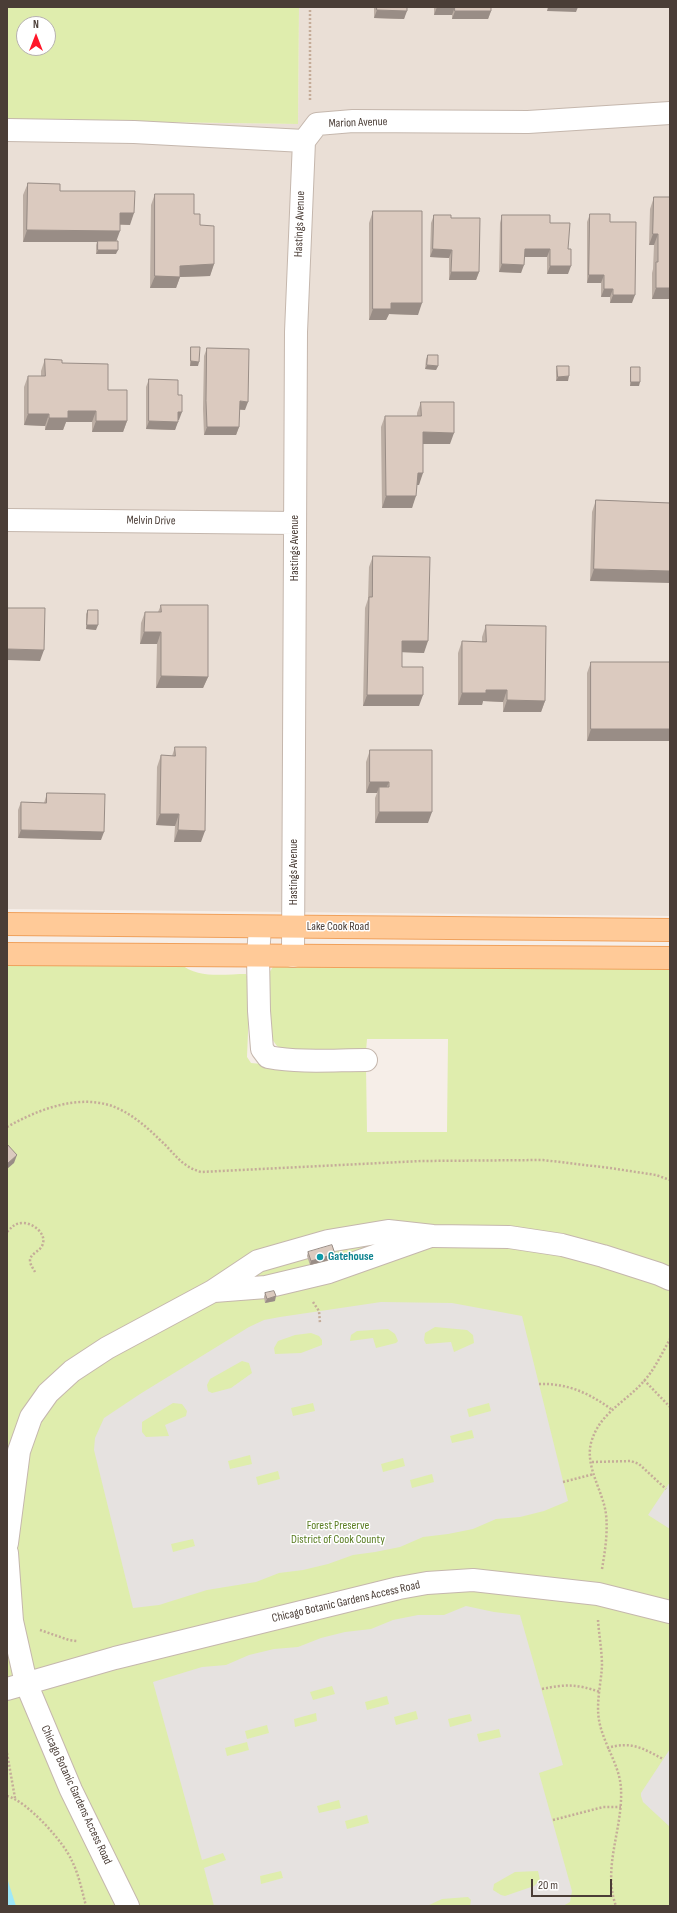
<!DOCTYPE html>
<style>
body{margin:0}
#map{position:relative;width:677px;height:1913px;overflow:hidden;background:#f6eee8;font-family:"Sofia Sans Condensed",sans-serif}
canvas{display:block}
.frame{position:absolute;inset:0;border:8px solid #4a3d36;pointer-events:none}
.north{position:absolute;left:16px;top:16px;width:40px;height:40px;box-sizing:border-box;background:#fff;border:1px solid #b7b1af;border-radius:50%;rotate:0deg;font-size:11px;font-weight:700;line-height:16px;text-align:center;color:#4a3d36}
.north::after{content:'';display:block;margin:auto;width:14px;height:18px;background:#ff1629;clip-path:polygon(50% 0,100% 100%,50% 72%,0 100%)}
.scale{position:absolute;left:531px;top:1879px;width:81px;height:18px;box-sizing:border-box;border:2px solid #4a3d36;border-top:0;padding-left:5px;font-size:12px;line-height:14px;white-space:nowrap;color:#4a3d36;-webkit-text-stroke:3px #fff;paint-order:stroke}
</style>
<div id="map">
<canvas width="677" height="1913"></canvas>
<div class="frame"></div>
<div class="north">N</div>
<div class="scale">20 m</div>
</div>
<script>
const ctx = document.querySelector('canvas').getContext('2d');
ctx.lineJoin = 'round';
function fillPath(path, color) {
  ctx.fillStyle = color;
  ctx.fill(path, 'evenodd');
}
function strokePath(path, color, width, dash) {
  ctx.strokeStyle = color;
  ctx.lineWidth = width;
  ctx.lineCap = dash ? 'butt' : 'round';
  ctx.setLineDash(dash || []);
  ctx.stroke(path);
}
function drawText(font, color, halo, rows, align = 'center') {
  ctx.font = font + ' "Sofia Sans Condensed",sans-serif';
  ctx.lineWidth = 3;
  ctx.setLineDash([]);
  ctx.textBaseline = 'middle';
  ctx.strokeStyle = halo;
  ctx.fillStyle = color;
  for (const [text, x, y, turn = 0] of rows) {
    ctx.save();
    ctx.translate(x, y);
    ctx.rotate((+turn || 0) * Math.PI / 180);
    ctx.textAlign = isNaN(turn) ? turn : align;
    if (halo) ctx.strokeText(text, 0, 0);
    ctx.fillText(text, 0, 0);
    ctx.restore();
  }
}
const residential = new Path2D(`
 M299 7H670V916L7 909V120L298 124Z`);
const green = new Path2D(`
 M7 7H299L298 124 7 120ZM24 24H48V48H24Z
 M7 962 181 964C197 979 225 974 246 974L250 984 247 1057 251 1063 284 1066H366L367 1132H447L448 1039H367L366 1051 294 1055 277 1046 266 1031 269 973 274 965 670 969V1906H7Z`);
const parking = new Path2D(`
 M381 1302 452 1303 522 1316 568 1501 544 1511 520 1517 496 1519 473 1529 448 1534 423 1537 400 1547 375 1552 353 1555 328 1564 303 1570 279 1573 256 1582 207 1590 159 1605 133 1608 94 1450 95 1438 104 1418 140 1394 249 1327 264 1320 280 1317ZM435 1327 467 1330 473 1335 474 1343 454 1352 451 1342 426 1344 424 1340 425 1333ZM388 1329 395 1334 398 1341 396 1343 376 1348 373 1338 350 1341 351 1335 357 1331ZM311 1333 319 1336 322 1340V1345L301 1353 275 1354 274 1348 278 1341 295 1335ZM242 1361 249 1363 252 1373 231 1388 212 1393 208 1391 207 1385 210 1379ZM173 1403 182 1404 187 1411 186 1416 165 1425 169 1436 146 1437 142 1432V1422ZM313 1403 315 1411 293 1416 291 1408ZM489 1403 491 1411 469 1417 467 1409ZM472 1430 474 1438 452 1443 450 1436ZM250 1455 252 1464 230 1469 228 1461ZM403 1458 405 1466 383 1472 381 1464ZM278 1471 280 1479 258 1485 256 1477ZM432 1474 434 1482 412 1488 410 1480ZM193 1539 195 1546 173 1552 171 1544Z
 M670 1482V1529L648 1515Z
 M466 1606 494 1612 520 1615 563 1765 539 1773 572 1891 570 1902 563 1906H470L471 1900 468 1897 442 1899 427 1906H214L204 1868 226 1860 223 1853 202 1860 153 1682 202 1667 226 1665 249 1655 274 1649 298 1647 321 1638 345 1632 371 1629 393 1620 418 1615H444ZM332 1686 335 1694 313 1700 310 1692ZM387 1696 389 1704 367 1710 365 1702ZM416 1711 418 1719 396 1725 394 1717ZM316 1713 317 1721 295 1727 294 1719ZM470 1714 472 1721 450 1727 448 1719ZM267 1725 269 1733 247 1739 245 1731ZM499 1729 501 1737 479 1742 477 1734ZM247 1742 249 1750 227 1756 225 1748ZM339 1800 341 1808 319 1813 317 1806ZM367 1815 369 1823 347 1829 345 1821ZM281 1871 283 1878 261 1884 260 1876ZM538 1871 540 1880 534 1886 505 1896 501 1895 493 1890 494 1884 515 1872Z
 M670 1749V1827L643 1802 641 1796V1793Z`);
const water = new Path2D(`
 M7 1878 16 1906H7Z`);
const path = new Path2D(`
 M310 100V7
 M7 1127C37 1110 77 1094 112 1106 129 1112 146 1126 159 1139 175 1153 180 1166 201 1172L421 1161 543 1160 610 1168 656 1175 670 1180
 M7 1232C12 1227 15 1223 23 1223 33 1223 48 1234 42 1246 39 1252 31 1253 30 1260 30 1265 33 1268 35 1272
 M313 1302 319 1311 320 1323
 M644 1380 670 1407
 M539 1384C567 1383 589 1393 611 1409
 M592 1462 631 1461 639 1464 666 1489
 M563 1482 594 1474
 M602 1569C605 1551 608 1533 606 1514 603 1491 585 1467 591 1443 599 1413 626 1402 644 1381 655 1369 662 1353 670 1339
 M598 1620C599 1635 602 1651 602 1666 601 1683 596 1703 599 1720 603 1744 620 1765 621 1789 623 1829 602 1868 616 1906
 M40 1630 69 1640 77 1641
 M542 1689C565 1684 577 1684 600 1692
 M607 1748C632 1741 642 1748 663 1759
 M7 1753 15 1798
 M7 1796C27 1801 64 1842 72 1861 79 1875 82 1891 86 1906
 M553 1820 603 1807H621`);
const minor = new Path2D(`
 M7 130 134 132 304 141 317 124 353 121 528 122 670 113
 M7 520 295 523
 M260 927 258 956 259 1011 262 1049 268 1057C301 1063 333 1060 366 1060
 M293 956 296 332 304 141
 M214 1291 266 1287 329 1272 428 1237
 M7 1543 19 1451 31 1417 48 1393 72 1371 107 1348 213 1291 258 1261 328 1241 388 1231 433 1236 509 1237 562 1245 603 1256 659 1274 670 1279
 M7 1553 12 1621 26 1683 71 1790 128 1906
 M7 1689 115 1658 399 1588 427 1583 473 1580 598 1594 670 1612`);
const major = new Path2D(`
 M7 924 670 930
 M7 954 670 958`);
const wall = new Path2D(`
 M374 7H407L404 19 374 18Z
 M434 7H491V11L488 19H452V15H434Z
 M28 183 60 191 130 225H120L116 241V254H96V245L97 242H23V195Z
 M155 194 194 214 200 225 214 264 210 276 180 277 176 288H150L151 205Z
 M654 197 670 299H652V273L653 269 654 245H649L650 209Z
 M373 211 418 315 389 314 386 320H369V223Z
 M590 214 610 222 632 303H610V297H601V283H587V222Z
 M434 215 451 218 479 272 476 280H449V258L430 257 431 223Z
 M502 215 550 223 568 249V274H547V257H524L521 273 499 272 500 223Z
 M191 347 198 366H190V351Z
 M207 348 245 410H239V427L236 435H204L203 409 204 356Z
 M428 355 438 366 436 370 425 369 426 359Z
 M45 359 62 363 108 390 127 421 123 432H92V422H66L63 430H45V426L24 425V387L28 376H41V371Z
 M557 366 568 381H556V371Z
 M631 367 639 386H630V371Z
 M149 379 178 395 179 420H178L175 430 146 429V387Z
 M421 402 450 444H423L419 485H417L412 508H382L381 427 385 416H417V413Z
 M596 500 670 503 590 581 592 512Z
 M373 556 424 653 402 652V667L419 706H363L365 608 368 599 369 567Z
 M161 605 208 677 203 688H156L157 644H140L141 623 145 612H158Z
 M88 610 96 630 86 629V614Z
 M486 625 545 701 541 712H503V702L483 701 482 705H458V653L462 641 482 642V637Z
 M591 662H670V738L669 741H587V673Z
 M175 747 201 842H174L175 826 156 825 157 767 161 755 172 756Z
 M370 750 428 823H375V798L377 793H366V762Z
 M47 793 101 840 18 838V810L21 802 44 803Z
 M308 1252 335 1254 333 1259 310 1265 307 1256Z
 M265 1293 275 1301 265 1303 264 1297Z`);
const shadedWall = new Path2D(`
 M437 7H455L452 15H434Z
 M548 7H578L576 12 547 11Z
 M609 7H638V8H608Z
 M377 10 407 11 404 19 374 18Z
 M455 11H491L488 19H452Z
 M120 213H134L130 225 116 224Z
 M27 230 120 231 116 242 98 241 97 242H23Z
 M653 234H658L654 245H649Z
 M433 249 452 250 449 258 430 257Z
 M525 249H550L547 257H522Z
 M98 250H118L116 254H96Z
 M214 264 210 276 180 277 176 288H150L155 276 180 266Z
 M502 264 524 265 521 273 499 272Z
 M550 266H571L568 274H547Z
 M451 272H479L476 280H449Z
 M589 275H604L601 283H587Z
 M656 288H670V299H652Z
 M604 289H613L610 297H601Z
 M613 295H635L632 303H610Z
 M391 303H422L418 315 389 314 386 320H369L373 309Z
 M191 361 199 362 198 366H190Z
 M427 365 438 366 436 370 425 369Z
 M569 376 568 381H556L558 377Z
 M631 382H640L639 386H630Z
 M240 401 248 402 245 410 237 409Z
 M68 411H96L92 422H66L63 430H45L49 418Z
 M178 412H182L179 420H175Z
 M28 414H49L45 426 24 425Z
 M96 421H127L123 432H92Z
 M149 421 178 422 175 430 146 429Z
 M207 427H239L236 435H204Z
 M423 432 454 433 450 444H419Z
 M418 473H423L419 485H414Z
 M386 496H416L412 508H382Z
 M594 569 670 571V583L590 581Z
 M87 625H98L96 630 86 629Z
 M144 632H161L157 644H140Z
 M402 641H428L424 653 398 652Z
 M7 649 44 650 40 661 7 660Z
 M161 676 208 677 203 688H156Z
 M486 690H507L503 702 483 701 482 705H458L462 693Z
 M367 695H423L419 706H363Z
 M507 700 545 701 541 712H503Z
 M591 729H670V738L669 741H587Z
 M370 782H389L384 793 379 787 377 793H366Z
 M379 812H432L428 823H375Z
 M160 814H179L175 826 156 825Z
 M21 830 104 832 101 840 18 838Z
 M178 830 205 831 201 842H174Z
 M17 1155 14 1163 7 1169V1164Z
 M335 1254 333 1259 310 1265 311 1261Z
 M276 1296 275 1301 265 1303 267 1299Z`);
const building = new Path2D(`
 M377 7H407V11L377 10Z
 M455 7H491V11H455Z
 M28 183 60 184V191H135L134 213H120V231L27 230Z
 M155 194H194V214H200V225L214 226V264L180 266V277L155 276Z
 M654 197H670V288H656V262H658V234H653Z
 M373 211H422V303H391V309H373Z
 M590 214H610V222H636L635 295H613V289H604V275H589Z
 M434 215H451V218H480L479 272H451L452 250 433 249Z
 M502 215H550V223H570L568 249H571V266H550V249H525L524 265 502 264Z
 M98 241H118V250H98Z
 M191 347H200L199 362 191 361Z
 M207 348 249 349 248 402 240 401 239 427H207L206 401Z
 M428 355H438V366L427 365Z
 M45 359 62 360V363L108 364V390H127V421H96V411H68V418H49V414H28V376H45Z
 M557 366H569V376L558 377Z
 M631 367H640V382H631Z
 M149 379 178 380V395H182V412H178V422L149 421Z
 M421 402H454V433L423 432V473H418L416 496H386L385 416H421Z
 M596 500 670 503V571L594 569Z
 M373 556 430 557 428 641H402V667H423V695H367L369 597H372Z
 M161 605H208V677L161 676V632H144L145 612H161Z
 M7 608H45L44 650 7 649Z
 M88 610H98V625H87Z
 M486 625 546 626 545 701 507 700V690H486V693H462V641L486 642Z
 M591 662H670V729H591Z
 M175 747H206L205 831 178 830 179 814H160L161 755 175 756Z
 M370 750H432V812H379V787H389V782H370Z
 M47 793 105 794 104 832 21 830V802L46 803Z
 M7 1144 17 1155 7 1164Z
 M332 1245 335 1254 311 1261 308 1252Z
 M274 1291 276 1296 267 1299 265 1293Z`);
const markers = [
 [320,1257,4,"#0f9aa8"]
];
const streetNames = [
 ["Marion Avenue",358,123,-2],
 ["Hastings Avenue",300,224,-88],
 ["Melvin Drive",151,521,1],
 ["Hastings Avenue",295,548,-90],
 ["Hastings Avenue",294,872,-90],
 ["Lake Cook Road",338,927],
 ["Chicago Botanic Gardens Access Road",346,1602,-13],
 ["Chicago Botanic Gardens Access Road",76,1795,65]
];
const cultureNames = [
 ["Gatehouse",328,1257]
];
const parkNames = [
 ["Forest Preserve",338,1526],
 ["District of Cook County",338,1540]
];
fillPath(residential, '#eadfd6');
fillPath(green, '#dfedad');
fillPath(parking, '#e6e2e0');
fillPath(water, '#9fe8f8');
strokePath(minor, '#c5b7ad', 24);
strokePath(major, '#f0a15c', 24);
strokePath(path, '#c5ac99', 2.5, [2, 2]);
strokePath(minor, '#fff', 22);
strokePath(major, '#ffca98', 22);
fillPath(wall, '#bcaea4');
fillPath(shadedWall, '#998d86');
fillPath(building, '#dbcabf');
strokePath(building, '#998d86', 1);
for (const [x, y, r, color] of markers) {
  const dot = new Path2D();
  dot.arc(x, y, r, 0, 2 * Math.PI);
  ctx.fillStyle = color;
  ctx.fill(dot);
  strokePath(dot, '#fff', 1.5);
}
drawText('12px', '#4a3d36', '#fff', streetNames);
drawText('bold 12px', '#0d838f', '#fff', cultureNames, 'left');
drawText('12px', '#597c21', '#fff', parkNames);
</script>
